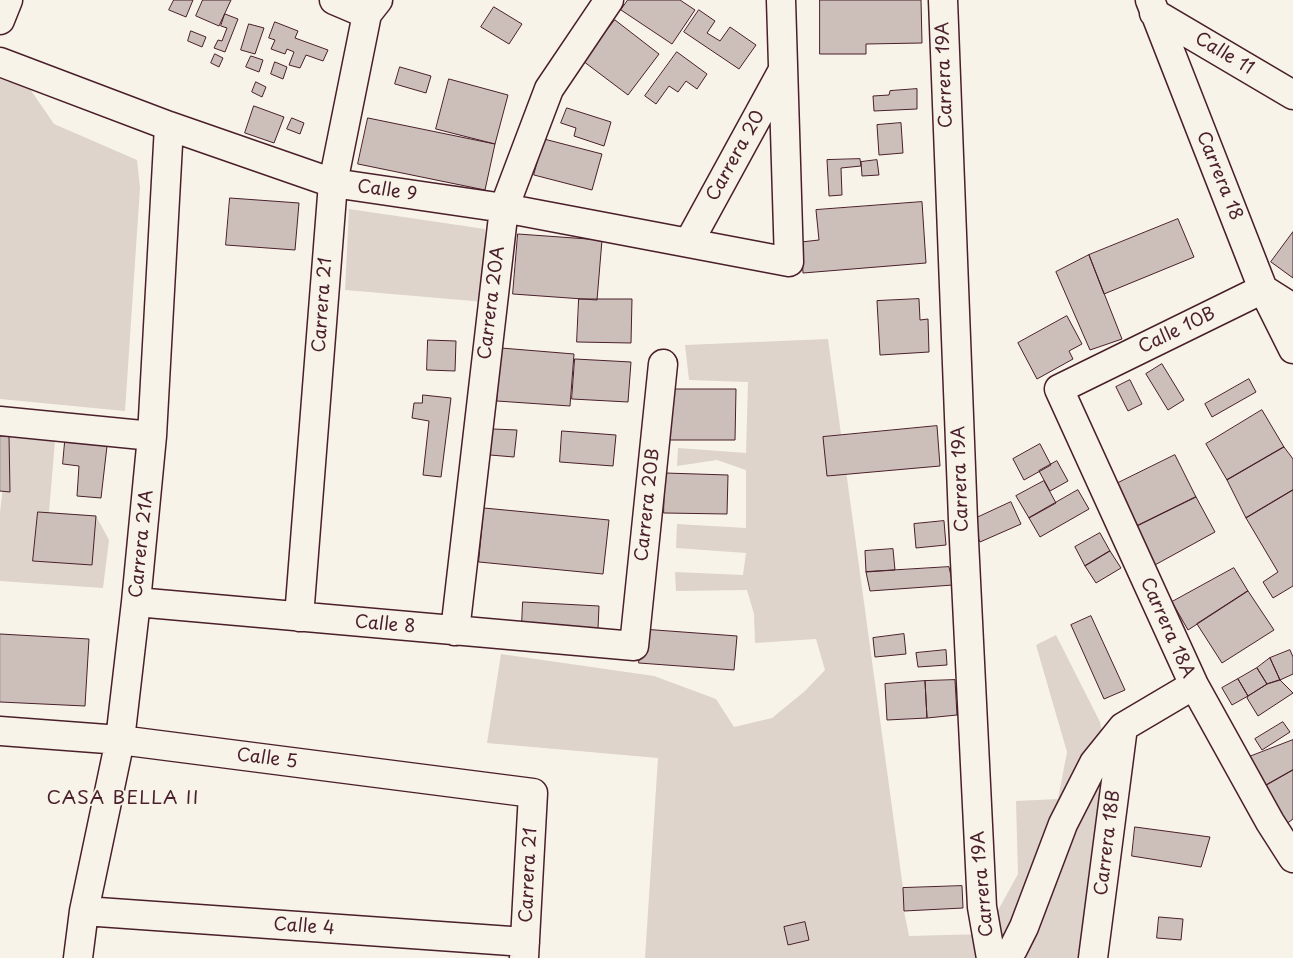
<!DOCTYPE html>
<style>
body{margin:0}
canvas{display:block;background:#f7f3e8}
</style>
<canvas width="1293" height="958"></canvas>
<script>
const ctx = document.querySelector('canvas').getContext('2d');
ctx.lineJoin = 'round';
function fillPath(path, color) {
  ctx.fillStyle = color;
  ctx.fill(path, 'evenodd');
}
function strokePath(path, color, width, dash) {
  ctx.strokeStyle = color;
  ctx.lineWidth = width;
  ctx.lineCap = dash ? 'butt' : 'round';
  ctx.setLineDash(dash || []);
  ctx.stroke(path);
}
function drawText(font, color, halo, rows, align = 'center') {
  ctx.font = font + ' "Playpen Sans",sans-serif';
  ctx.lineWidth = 4;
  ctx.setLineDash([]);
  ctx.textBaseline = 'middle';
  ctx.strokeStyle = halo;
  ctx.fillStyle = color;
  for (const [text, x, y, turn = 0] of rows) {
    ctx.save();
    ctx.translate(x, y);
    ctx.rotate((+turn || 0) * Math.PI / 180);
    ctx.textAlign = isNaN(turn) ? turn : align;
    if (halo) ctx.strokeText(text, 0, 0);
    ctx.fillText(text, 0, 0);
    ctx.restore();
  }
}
const green = new Path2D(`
 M0 79 30 89 54 124 137 160 140 188 125 411 0 399Z
 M349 209 485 229V302L345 290Z
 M828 339 903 888 904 911 909 936 985 934 1018 874 1016 801 1058 799 1067 752 1036 645 1056 635 1100 722 1111 775 1087 958H645L658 758 487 743 501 654 654 676 716 699 734 727 772 718 805 691 825 670 816 639 755 643 754 614 747 590 676 591 675 572 743 575 746 553 676 548 677 524 746 528V470L717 460 677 466 678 448 746 453 748 382 689 380 685 345Z
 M9 436 55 441 49 512 96 516 109 540 103 588 0 581V512Z`);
const building = new Path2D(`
 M174 0H193L186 17 169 10Z
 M203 0H231L219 26 196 16Z
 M628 0H680L695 10 672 44 621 10Z
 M820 0H921L922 43 866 44V54H820Z
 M494 7 522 24 509 44 481 27Z
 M699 10 715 21 707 33 720 41 730 27 756 45 739 69 684 32Z
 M225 14 238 19 225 52 214 48 218 40 222 41 227 28 221 26Z
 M615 20 659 54 628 95 583 61Z
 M275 22 298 31 295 38 328 50 323 61 306 55 300 68 289 65 294 52 287 49 285 54 271 49 275 40 269 38Z
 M249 24 264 28 255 54 241 50Z
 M191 31 206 37 202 47 188 41Z
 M677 52 707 74 697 89 686 81 678 92 669 86 656 104 645 96Z
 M215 54 223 58 219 67 211 63Z
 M251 56 263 60 259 72 246 67Z
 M275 62 287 67 283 79 271 74Z
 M400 67 431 76 426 93 395 84Z
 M449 79 508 95 495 144 436 129Z
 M256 82 266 87 262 97 252 92Z
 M917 89V109L874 111 873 96 889 95 890 91Z
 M254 106 284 117 274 143 245 133Z
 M567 108 611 122 604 146 574 136 576 128 561 123Z
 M292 118 304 123 300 134 287 129Z
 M368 118 495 144 485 190 358 164Z
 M901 123 903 153 879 155 877 125Z
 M544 139 602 154 592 190 534 175Z
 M860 159 861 166 841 168 842 195 829 196 827 160Z
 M877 160 879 175 862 176 861 162Z
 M230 198 299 203 295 250 226 245Z
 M922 202 926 263 803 273 801 242 819 240 816 210Z
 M1178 219 1194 257 1104 294 1089 255Z
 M1293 232V278L1271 262Z
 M518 234 602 240 597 300 513 294Z
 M1089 255 1122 339 1090 350 1056 272Z
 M579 299H632L631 343 577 342Z
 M919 299 920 320 928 319 929 352 880 355 877 301Z
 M1067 316 1082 344 1069 351 1073 359 1037 379 1018 343Z
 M428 340 456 341 455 371 427 370Z
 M501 348 574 354 570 406 497 401Z
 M575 359 631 362 628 402 572 399Z
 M1162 364 1184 400 1168 410 1146 374Z
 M1249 379 1256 392 1212 417 1205 404Z
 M1130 380 1142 404 1128 411 1116 387Z
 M666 389H736L735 440H666Z
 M423 395 451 398 441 477 423 475 429 421 412 418 414 403H422Z
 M1262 410 1284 447 1227 480 1206 444Z
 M937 426 940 466 827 476 823 437Z
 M493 429 517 430 514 457 490 455Z
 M562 431 616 435 613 466 560 462Z
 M0 436H9L10 492 0 491Z
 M65 442 107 446 101 498 77 496 79 466 63 464Z
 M1040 444 1051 465 1024 480 1013 459Z
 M1284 447 1293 459V490L1246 518 1227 480Z
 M1175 455 1196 497 1135 527 1114 485Z
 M1057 461 1068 481 1050 491 1039 471Z
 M665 473 728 475 727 514 664 513Z
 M1044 481 1056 503 1029 518 1016 496Z
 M1078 490 1089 509 1040 537 1029 518Z
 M1293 490V586L1273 598 1263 582 1278 572 1246 518Z
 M1196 497 1215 532 1153 566 1135 527Z
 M1011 502 1021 524 980 542 970 521Z
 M484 508 609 520 603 574 479 562Z
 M38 512 96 516 92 565 33 561Z
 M944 521 946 545 916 548 914 524Z
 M1100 533 1110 551 1085 566 1075 547Z
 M893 549 895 570 866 572 865 551Z
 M1110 551 1121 568 1096 583 1085 566Z
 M949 567 953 585 870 591 866 572Z
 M1234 568 1248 591 1188 630 1172 602Z
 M1248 591 1274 630 1222 663 1197 624Z
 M523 602 599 606 598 629 522 625Z
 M1091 616 1125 690 1104 699 1071 625Z
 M642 629 737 636 734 670 639 663Z
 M0 634 89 639 85 706 0 702Z
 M904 634 906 654 875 657 873 638Z
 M946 650 947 665 918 667 916 653Z
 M1290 650 1293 657V674L1280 680 1270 658Z
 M1270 658 1280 680 1267 684 1257 668Z
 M1257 668 1267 684 1248 696 1238 679Z
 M1238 679 1248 696 1232 705 1222 688Z
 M955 680 957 715 927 718 925 681Z
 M1280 680 1293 693 1258 716 1247 698 1248 696 1267 684Z
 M925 681 927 718 887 720 885 684Z
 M1283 722 1290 732 1262 750 1255 739Z
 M1293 740V770L1263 787 1249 757Z
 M1293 770V819L1278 830 1263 787Z
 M1135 827 1210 837 1201 867 1132 856Z
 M962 886 963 908 904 911 903 888Z
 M1159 917 1183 919 1181 940 1157 938Z
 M805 922 809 940 788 945 784 927Z`);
const minor = new Path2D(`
 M334 0 367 14
 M943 0 963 520 982 907 991 958
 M1150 0 1263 289 1293 349
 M1154 13 1293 95
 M0 20 8 0
 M0 62 169 126 333 183 504 208 789 262 781 0
 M689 242 783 70
 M1293 308 1263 289 1059 389 1194 685 1270 822 1293 858
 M0 421 152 436
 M136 602 634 646 663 364
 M299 617 333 183 367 14 378 0
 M455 631 504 208 549 89 609 0
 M0 731 120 740 533 793 524 958
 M84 911 525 942
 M78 958 84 911 120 740 136 602 152 436 169 126
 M1004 958 1013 949 1024 927 1063 824 1094 763 1123 727 1194 685
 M1093 958 1123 727`);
const streetNames = [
 ["Calle 11",1224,54,31],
 ["Carrera 19A",945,75,-92],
 ["Carrera 20",736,156,-61],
 ["Carrera 18",1219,176,68],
 ["Calle 9",387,191,8],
 ["Carrera 20A",492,303,-83],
 ["Carrera 21",323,305,-86],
 ["Calle 10B",1177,331,-26],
 ["Carrera 19A",961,479,-92],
 ["Carrera 20B",648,505,-84],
 ["Carrera 21A",142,544,-84],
 ["Calle 8",385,625,5],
 ["Carrera 18A",1167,628,66],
 ["Calle 5",267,759,7],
 ["Carrera 18B",1108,843,-83],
 ["Carrera 21",529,875,-87],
 ["Carrera 19A",983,884,-95],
 ["Calle 4",304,927,4]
];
const neighbourhoodNames = [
 ["CASA BELLA II",123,799]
];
fillPath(green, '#ded4cc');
fillPath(building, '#ccbfb9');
strokePath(building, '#4a1f2b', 1);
strokePath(minor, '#4a1f2b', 31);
strokePath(minor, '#f7f3e8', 28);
drawText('18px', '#4a1f2b', '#f7f3e8', streetNames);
ctx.letterSpacing = '1px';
drawText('19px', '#4a1f2b', '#f7f3e8', neighbourhoodNames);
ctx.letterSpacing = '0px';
</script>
